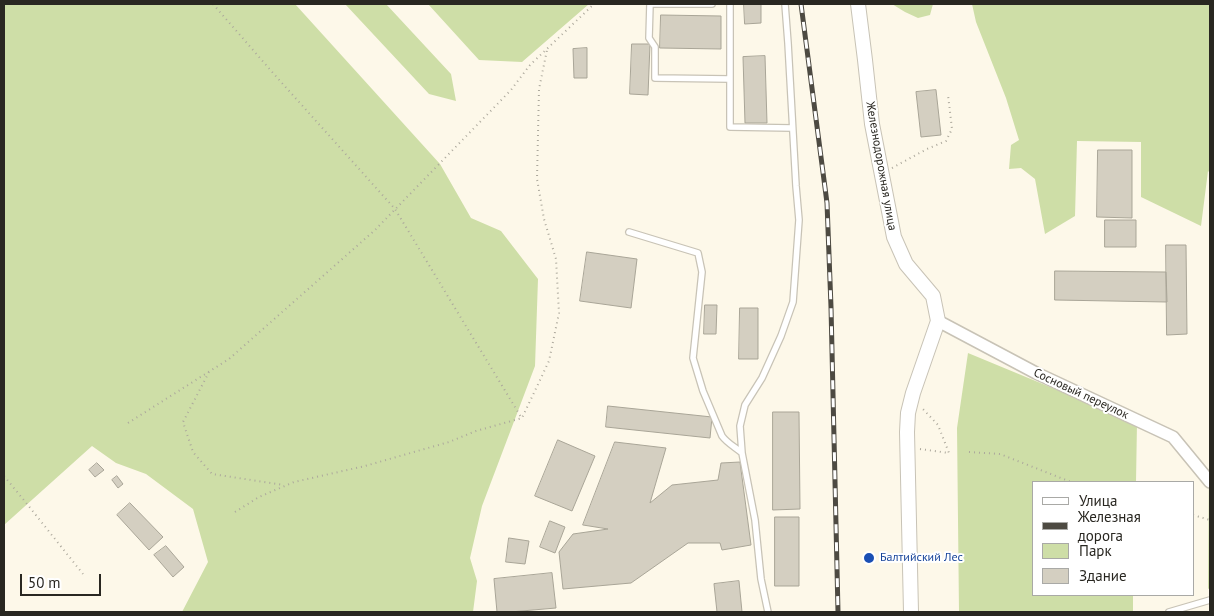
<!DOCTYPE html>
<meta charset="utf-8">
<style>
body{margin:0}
#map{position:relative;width:1214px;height:616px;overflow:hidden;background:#fdf8e9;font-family:"PT Sans",sans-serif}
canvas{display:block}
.frame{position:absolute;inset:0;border:5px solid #292721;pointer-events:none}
.legend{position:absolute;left:1032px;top:481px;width:162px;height:115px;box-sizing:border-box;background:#fff;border:1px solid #a9a9a6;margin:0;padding:6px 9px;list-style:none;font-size:15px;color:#292721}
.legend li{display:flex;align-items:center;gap:10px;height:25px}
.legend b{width:25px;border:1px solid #a9a9a6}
.scale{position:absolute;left:20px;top:574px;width:81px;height:22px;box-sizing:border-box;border:2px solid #292721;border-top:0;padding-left:6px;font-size:15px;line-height:18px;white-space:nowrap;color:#292721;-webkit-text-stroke:4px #fff;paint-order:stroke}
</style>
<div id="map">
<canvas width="1214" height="616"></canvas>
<div class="frame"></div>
<ul class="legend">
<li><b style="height:6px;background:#fff"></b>Улица</li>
<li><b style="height:6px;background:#4d4a42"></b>Железная дорога</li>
<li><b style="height:14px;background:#cedea7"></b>Парк</li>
<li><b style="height:14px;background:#d4cfc1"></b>Здание</li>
</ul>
<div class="scale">50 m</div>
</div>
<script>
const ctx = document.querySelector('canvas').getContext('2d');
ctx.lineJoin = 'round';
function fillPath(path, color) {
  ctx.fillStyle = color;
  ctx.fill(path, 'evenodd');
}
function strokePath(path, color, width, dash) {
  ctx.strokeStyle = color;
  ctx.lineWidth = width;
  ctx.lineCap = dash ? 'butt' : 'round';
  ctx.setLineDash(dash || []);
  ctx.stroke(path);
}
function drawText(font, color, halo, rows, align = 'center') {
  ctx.font = font + ' "PT Sans",sans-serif';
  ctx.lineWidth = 4;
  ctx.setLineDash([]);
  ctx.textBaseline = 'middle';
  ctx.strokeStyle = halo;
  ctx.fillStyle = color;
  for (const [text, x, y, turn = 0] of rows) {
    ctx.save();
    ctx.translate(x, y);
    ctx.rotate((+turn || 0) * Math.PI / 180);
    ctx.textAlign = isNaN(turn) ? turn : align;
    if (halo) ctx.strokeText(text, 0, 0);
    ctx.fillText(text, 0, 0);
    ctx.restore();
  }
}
const green = new Path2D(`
 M4 4H295L440 164 471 218 501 231 538 279 535 366 482 506 470 558 477 581 473 612H182L208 562 193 509 146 474 116 463 92 446 4 525Z
 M345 4H386L451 74 456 101 429 94Z
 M428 4H589L522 62 479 60Z
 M892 4H933L930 15 918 18 905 12Z
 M972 4H1210V173L1208 171 1201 226 1141 197V142L1077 141 1075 216 1045 234 1035 179 1021 168 1009 169 1011 145 1019 140 1006 98 976 22Z
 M968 353 1137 423 1136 482H1033V595H1133V612H959L957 428Z
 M1209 466H1210V588L1208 589Z`);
const building = new Path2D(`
 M744 4H761V23L745 24Z
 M661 15 721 16V49L660 48Z
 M632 44H650L648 95 630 94Z
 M587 48V78H574L573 49Z
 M765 56 767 123H745L743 57Z
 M936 90 941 135 921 137 916 92Z
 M1098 150H1132V218L1097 217Z
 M1105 220H1136V247H1105Z
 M1166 245H1186L1187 334 1167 335Z
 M587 252 637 259 631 308 580 301Z
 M1055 271 1166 272 1167 302 1055 300Z
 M705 305H717L716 334H704Z
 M740 308H758V359H739Z
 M608 406 712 417 710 438 606 427Z
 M773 412H799L800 509 773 510Z
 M558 440 595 456 572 511 535 496Z
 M615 442 666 448 650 503 672 485 718 480 721 463 740 462 751 545 722 550 720 543H688L631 583 563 589 559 552 573 534 608 529 583 525Z
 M97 463 104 470 95 477 89 470Z
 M117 476 123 484 118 488 112 480Z
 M130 503 163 537 149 550 117 515Z
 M775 517H799V586H775Z
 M550 521 565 527 555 553 540 547Z
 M509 538 529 541 525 564 506 562Z
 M166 546 184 567 173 577 154 555Z
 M552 573 556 608 510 612H497L494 579Z
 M739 581 742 612H717L714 584Z`);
const path = new Path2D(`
 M213 4 273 73 395 209 521 417
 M892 168 927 149 946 141 952 129 948 95
 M209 372 183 422 193 452 212 474 284 485
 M128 423 229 359 375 230 511 90 530 65 594 4
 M920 449 949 453 938 425 922 408
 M969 452 1000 454 1071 482
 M4 476 23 499 83 574
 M235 512 259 497 294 482 365 466 449 442 476 431 522 418 549 361 559 313 556 259 544 219 537 179 539 89 547 50
 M1193 515 1210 520`);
const service = new Path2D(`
 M712 4H650L649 38 655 47V78L729 79
 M730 4V127L792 128
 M629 232 698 253 702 272 693 358 703 391 722 436C727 443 735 447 742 453L755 520 761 579 768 612
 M742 453 740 426 745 405 762 378 781 336 793 302 799 220 796 186 788 43 785 4
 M1169 612 1210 600`);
const minor = new Path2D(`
 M938 321 1036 373 1173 437 1210 482`);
const tertiary = new Path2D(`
 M858 4 865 60 872 124 894 237 906 264 933 296 938 321 913 393 908 413 907 432 911 612`);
const rail = new Path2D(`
 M801 4 827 203 831 307 838 612`);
const markers = [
 [869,558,6,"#1a4fb4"]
];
const streetNames = [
 ["Железнодорожная улица",881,166,80],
 ["Сосновый переулок",1081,394,25]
];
const transitNames = [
 ["Балтийский Лес",880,558]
];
fillPath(green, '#cedea7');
fillPath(building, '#d4cfc1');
strokePath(building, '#a9a597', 1);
strokePath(service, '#c8c3b6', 8);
strokePath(minor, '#c8c3b6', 14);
strokePath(tertiary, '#c8c3b6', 16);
strokePath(path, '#aca89c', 2, [1, 4]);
strokePath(service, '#fff', 5.5);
strokePath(minor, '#fff', 11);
strokePath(tertiary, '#fff', 14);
strokePath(rail, '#4d4a42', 5);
strokePath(rail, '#fff', 3, [9]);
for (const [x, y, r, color] of markers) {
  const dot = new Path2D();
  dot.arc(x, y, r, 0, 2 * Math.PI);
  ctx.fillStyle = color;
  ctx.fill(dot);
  strokePath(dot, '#fff', 2);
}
drawText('12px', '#292721', '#fff', streetNames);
drawText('12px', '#164399', '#fff', transitNames, 'left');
</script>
